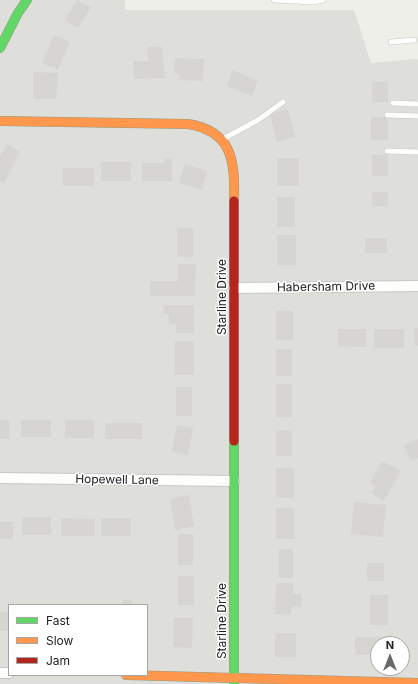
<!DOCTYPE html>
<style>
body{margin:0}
#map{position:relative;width:418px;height:684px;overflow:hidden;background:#efefea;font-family:Inter,sans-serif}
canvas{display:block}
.legend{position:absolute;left:8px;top:604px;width:140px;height:72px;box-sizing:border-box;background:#fff;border:1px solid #a6a6a6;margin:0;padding:5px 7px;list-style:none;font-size:12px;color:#212121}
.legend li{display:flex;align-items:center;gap:8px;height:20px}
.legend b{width:20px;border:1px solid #a6a6a6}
.north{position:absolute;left:370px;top:636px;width:40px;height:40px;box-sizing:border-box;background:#fff;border:1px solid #a6a6a6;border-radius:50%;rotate:0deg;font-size:11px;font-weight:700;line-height:16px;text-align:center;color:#212121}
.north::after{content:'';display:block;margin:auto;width:14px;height:18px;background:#696967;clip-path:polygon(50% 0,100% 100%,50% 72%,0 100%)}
</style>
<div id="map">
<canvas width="418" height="684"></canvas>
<ul class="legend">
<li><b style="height:5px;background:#63d668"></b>Fast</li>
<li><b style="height:5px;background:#ff974d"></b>Slow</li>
<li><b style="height:5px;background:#b3261e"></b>Jam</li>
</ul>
<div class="north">N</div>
</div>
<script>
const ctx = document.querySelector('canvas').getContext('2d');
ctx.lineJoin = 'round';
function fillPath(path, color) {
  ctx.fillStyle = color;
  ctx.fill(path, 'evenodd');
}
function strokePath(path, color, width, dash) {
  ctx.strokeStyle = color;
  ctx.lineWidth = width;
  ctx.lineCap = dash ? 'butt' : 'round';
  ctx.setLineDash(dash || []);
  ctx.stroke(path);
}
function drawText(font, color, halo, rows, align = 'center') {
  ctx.font = font + ' Inter,sans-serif';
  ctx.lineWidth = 3;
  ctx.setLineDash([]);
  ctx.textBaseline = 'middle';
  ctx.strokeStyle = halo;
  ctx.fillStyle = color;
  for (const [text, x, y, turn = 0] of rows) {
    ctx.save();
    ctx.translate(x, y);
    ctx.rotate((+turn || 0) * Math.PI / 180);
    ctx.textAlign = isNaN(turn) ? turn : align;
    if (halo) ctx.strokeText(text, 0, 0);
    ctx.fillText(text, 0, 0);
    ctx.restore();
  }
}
const residential = new Path2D(`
 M0 0H125V10H354L371 63 418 59V684H0ZM9 605H147V675H9ZM378 644H402V668H378Z`);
const building = new Path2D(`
 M77 0 91 7 78 28 65 20Z
 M54 35 70 42 58 70 42 63Z
 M147 47H162L165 78 134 79 133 61H148Z
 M175 58 204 59 203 81 179 80V74L174 73Z
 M233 70 258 81 252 96 227 86Z
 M33 72 58 73 56 99H33Z
 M372 82H388V102H372Z
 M288 109 295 137 277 142 270 114Z
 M371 117H388V140H371Z
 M7 144 20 152 4 183 0 181V157Z
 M372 155H388V176H372Z
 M164 158H172V181H142V163H164Z
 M277 158H299V186H277Z
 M101 162H131V181H101Z
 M185 164 207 171 202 190 179 183Z
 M63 168H94V186H63Z
 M372 192H388V206H372Z
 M277 197H295V227H277Z
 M177 228H193V257H177Z
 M277 235H296V265H277Z
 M365 238H387V253H365Z
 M178 264H196L195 296H150V281H178Z
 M163 305H194V333H176V324H169V314H163Z
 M276 311H293V340H276Z
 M414 328H418V346H415Z
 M338 329H366V347L338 346Z
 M374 329H404V348H374Z
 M175 341H194V375H175Z
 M276 349H292V376H276Z
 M276 384H292V417H276Z
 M176 387H192V416H176Z
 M0 420H9V439H0Z
 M21 420H51V437H21Z
 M65 420H94V438H65Z
 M105 423H142V439H105Z
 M177 425 193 428 188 455 172 452Z
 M276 430H292V456H276Z
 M418 439V458L411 461 404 445Z
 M382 461 401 471 384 501 371 494 375 486 370 483Z
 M276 468H294V498H276Z
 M189 495 194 526 175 530 170 499Z
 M354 502 386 505 383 537 351 534Z
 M276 508H294V539H276Z
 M22 517H51V535H22Z
 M61 518 95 519V536H61Z
 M101 518H131V536H101Z
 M0 522H13V539H0Z
 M178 534H193V565H178Z
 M279 549H293V578H279Z
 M367 563H384V581H367Z
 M178 576H194V605H178Z
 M276 583H293V594H302L301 607 292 606 291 615 275 614Z
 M370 595H388V625H370Z
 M123 600H132V605H123Z
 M0 612H9V631H0Z
 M174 618H193L192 648 173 647Z
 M275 633H296V657H275Z
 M355 637H388V644H378V655H355Z`);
const lane = new Path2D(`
 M274 0 314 2 323 0
 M391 42 414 40
 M393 103 418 104
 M387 115 418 116
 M223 139 258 120 283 102
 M387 151 418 152`);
const street = new Path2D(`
 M234 288 418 286
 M0 478 234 481
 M0 673H9`);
const fast = new Path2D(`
 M0 48 18 13 27 0
 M234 441V684`);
const slow = new Path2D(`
 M0 121 188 124C233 131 235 162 234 201
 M126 675 418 683`);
const jam = new Path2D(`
 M234 441V201`);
const streetNames = [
 ["Habersham Drive",326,287,-1],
 ["Starline Drive",222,297,-90],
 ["Hopewell Lane",117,480,1],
 ["Starline Drive",222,621,-90]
];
fillPath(residential, '#dededb');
fillPath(building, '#d6d5d1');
strokePath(lane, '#c8c8c6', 6);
strokePath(street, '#c8c8c6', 12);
strokePath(fast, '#959b80', 10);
strokePath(slow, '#959b80', 10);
strokePath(jam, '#959b80', 10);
strokePath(lane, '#fdfdfc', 5);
strokePath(street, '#fdfdfc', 10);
strokePath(fast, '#63d668', 9);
strokePath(slow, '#ff974d', 9);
strokePath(jam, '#b3261e', 9);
drawText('12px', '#212121', '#fff', streetNames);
</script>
